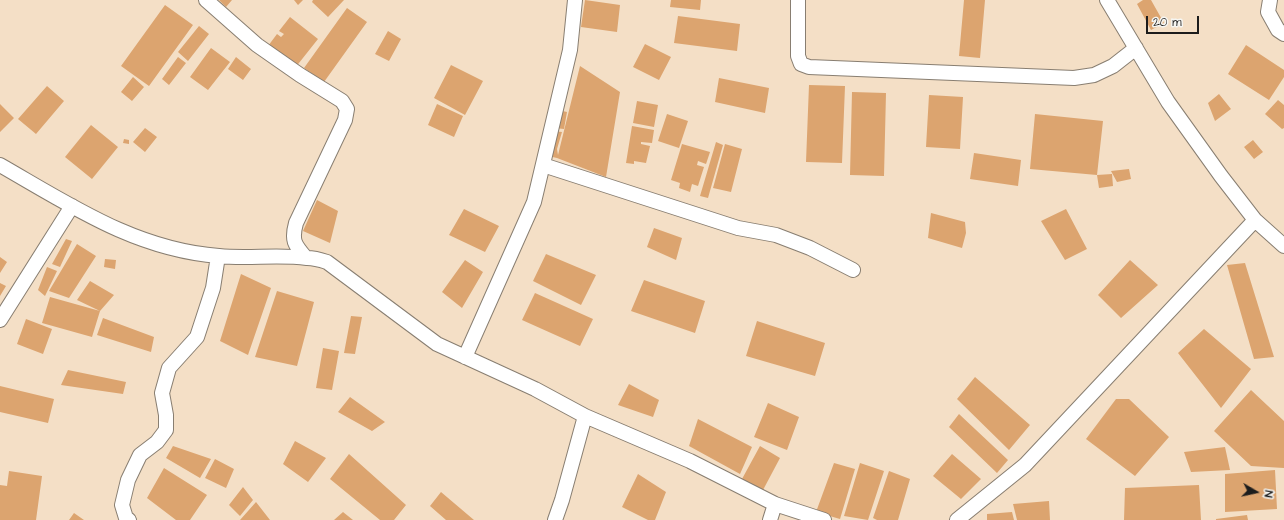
<!DOCTYPE html>
<style>
body{margin:0}
#map{position:relative;width:1284px;height:520px;overflow:hidden;background:#f4dfc6;font-family:"Architects Daughter",sans-serif}
canvas{display:block}
.north{position:absolute;left:1236px;top:472px;width:40px;height:40px;-webkit-text-stroke:3px #f6f6f2;paint-order:stroke;rotate:99deg;font-size:11px;font-weight:700;line-height:16px;text-align:center;color:#1c1c1c}
.north::after{content:'';display:block;margin:auto;width:14px;height:18px;background:#1c1c1c;clip-path:polygon(50% 0,100% 100%,50% 72%,0 100%)}
.scale{position:absolute;left:1146px;top:16px;width:53px;height:18px;box-sizing:border-box;border:2px solid #1c1c1c;border-top:0;padding-left:5px;font-size:12px;line-height:14px;white-space:nowrap;color:#1c1c1c;-webkit-text-stroke:3px #f6f6f2;paint-order:stroke}
</style>
<div id="map">
<canvas width="1284" height="520"></canvas>
<div class="north">N</div>
<div class="scale">20 m</div>
</div>
<script>
const ctx = document.querySelector('canvas').getContext('2d');
ctx.lineJoin = 'round';
function fillPath(path, color) {
  ctx.fillStyle = color;
  ctx.fill(path, 'evenodd');
}
function strokePath(path, color, width, dash) {
  ctx.strokeStyle = color;
  ctx.lineWidth = width;
  ctx.lineCap = dash ? 'butt' : 'round';
  ctx.setLineDash(dash || []);
  ctx.stroke(path);
}
const building = new Path2D(`
 M219 0H232L226 7Z
 M294 0H303L298 5Z
 M313 0H344L328 17 312 2Z
 M585 0 620 5 617 32 581 27Z
 M671 0H701L700 10 670 7Z
 M964 0H985L980 58 959 56Z
 M1143 0H1151L1164 23 1151 30 1137 4Z
 M165 5 193 25 149 86 121 66Z
 M347 8 367 22 324 82 304 68Z
 M678 16 740 24 737 51 674 43Z
 M290 17 318 39 295 68 268 46 277 34 281 37 284 34 279 31Z
 M199 26 209 34 188 61 178 52Z
 M388 31 401 39 389 61 375 54Z
 M645 44 671 57 659 80 633 67Z
 M1246 45 1284 70V77L1269 100 1228 74Z
 M211 48 230 62 208 90 190 77Z
 M178 57 186 63 169 85 162 79Z
 M236 57 251 69 243 80 228 69Z
 M451 65 483 81 465 115 434 98Z
 M580 66 620 92 606 177 557 158 548 156 553 131 562 132 557 149 558 155Z
 M133 77 144 87 132 101 121 92Z
 M719 78 769 88 765 113 715 102Z
 M809 85 845 86 842 163 806 162Z
 M47 86 64 101 36 134 18 119Z
 M852 92 886 93 884 176 850 175Z
 M1219 94 1231 109 1215 121 1208 103Z
 M929 95 963 97 960 149 926 147Z
 M1278 100 1284 105V128L1282 129 1265 114Z
 M637 101 658 105 654 127 633 123Z
 M0 104 14 118 0 132Z
 M437 104 463 116 454 137 428 125Z
 M558 110 567 112 564 129 555 128Z
 M667 114 688 121 679 148 658 141Z
 M1035 114 1103 121 1097 175 1030 169Z
 M91 125 118 147 92 179 65 157Z
 M632 126 654 130 652 143 641 142V144L650 146 646 163 634 161V164L626 163Z
 M145 128 157 137 145 152 133 142Z
 M124 139 129 140V144L123 143Z
 M1253 140 1263 152 1254 159 1244 147Z
 M716 142 723 145 708 198 700 196Z
 M682 144 710 152 706 164 698 161 697 165 704 167 698 186 692 184 690 192 679 188 680 183 671 180Z
 M725 144 742 149 731 192 713 188Z
 M974 153 1021 160 1018 186 970 179Z
 M1129 169 1131 179 1117 182 1111 171Z
 M1112 174 1113 186 1099 188 1097 175Z
 M317 200 338 211 330 243 303 231Z
 M464 209 499 226 485 252 449 235Z
 M1066 209 1087 249 1065 260 1041 221Z
 M931 213 965 222 966 233 962 248 928 238Z
 M654 228 682 238 676 260 647 247Z
 M66 239 72 241 60 267 52 264Z
 M77 244 96 256 69 298 49 291Z
 M546 254 596 275 581 305 533 281Z
 M0 257 7 262 0 273Z
 M105 259 116 260 115 269 104 267Z
 M465 260 483 272 462 308 442 292Z
 M1130 260 1158 285 1121 318 1098 295Z
 M1245 263 1274 357 1254 359 1227 265Z
 M47 267 57 271 45 296 38 290Z
 M241 274 271 288 248 355 220 341Z
 M644 280 705 301 695 333 631 311Z
 M90 281 114 295 100 311 77 300Z
 M0 283 6 286 0 296Z
 M277 291 314 302 297 366 255 357Z
 M535 293 593 319 580 346 522 320Z
 M50 297 100 311 92 337 42 323Z
 M351 316 362 317 355 354 344 353Z
 M103 318 154 337 151 352 97 335Z
 M26 319 52 329 43 354 17 344Z
 M757 321 825 343 815 376 746 356Z
 M1204 329 1251 369 1221 408 1178 353Z
 M323 348 339 351 332 390 316 388Z
 M68 370 126 382 123 394 61 385Z
 M975 377 1030 425 1009 450 957 399Z
 M629 384 659 400 653 417 618 405Z
 M0 386 54 399 48 423 0 412Z
 M1251 390 1284 421V468L1251 466 1214 431Z
 M350 397 385 422 372 431 338 412Z
 M1116 399H1129L1169 437 1135 476 1086 439Z
 M768 403 799 417 787 450 754 437Z
 M959 414 1008 460 997 473 949 427Z
 M698 419 752 447 740 474 689 446Z
 M295 441 326 458 308 482 283 464Z
 M173 446 211 459 200 478 166 458Z
 M760 446 780 458 763 490 742 479Z
 M1225 447 1230 470 1191 472 1184 452Z
 M349 454 406 505 394 520H380L330 479Z
 M952 454 981 479 961 499 933 476Z
 M215 459 234 469 226 488 205 478Z
 M834 463 855 469 840 519 816 512Z
 M860 463 884 471 868 520 844 516Z
 M164 468 207 495 190 520H176L147 498Z
 M1275 470 1277 509 1225 512V474Z
 M9 471 42 476 36 520H0V485L7 486Z
 M889 471 910 479 898 520H877L873 518Z
 M638 474 666 492 655 520H648L622 507Z
 M1199 485 1201 520H1124L1125 488Z
 M243 487 253 500 240 516 229 505Z
 M441 492 474 520H446L430 506Z
 M1049 501 1050 520H1017L1013 504Z
 M256 502 270 520H240Z
 M343 512 353 520H334Z
 M1012 512 1014 520H987V514Z
 M74 513 84 520H69Z
 M1247 515 1248 520H1216V519Z`);
const minor = new Path2D(`
 M206 0 257 45 300 75 342 101 347 109 345 120 296 223C291 241 295 245 306 258
 M798 0V56L801 64 809 67 1074 78 1094 75 1113 66 1136 48
 M1107 0 1168 102 1221 176 1255 220 1284 246
 M1270 0 1268 12 1278 30 1284 34
 M0 165C70 205 136 250 219 256 248 259 278 254 307 258 314 258 321 260 327 262L437 344 535 389 585 416 690 461 775 504 824 520
 M543 165 738 228 776 235 810 248 853 270
 M0 320 72 206
 M465 357 534 202 570 50 575 0
 M129 520 126 518 122 505 128 480 140 455 157 442 166 430V415L162 393 169 368 197 337 213 288 218 256
 M555 520 562 500 585 416
 M770 520 775 504
 M957 520 1025 465 1255 220`);
fillPath(building, '#dca46f');
strokePath(minor, '#887e71', 16);
strokePath(minor, '#fff', 14);
</script>
